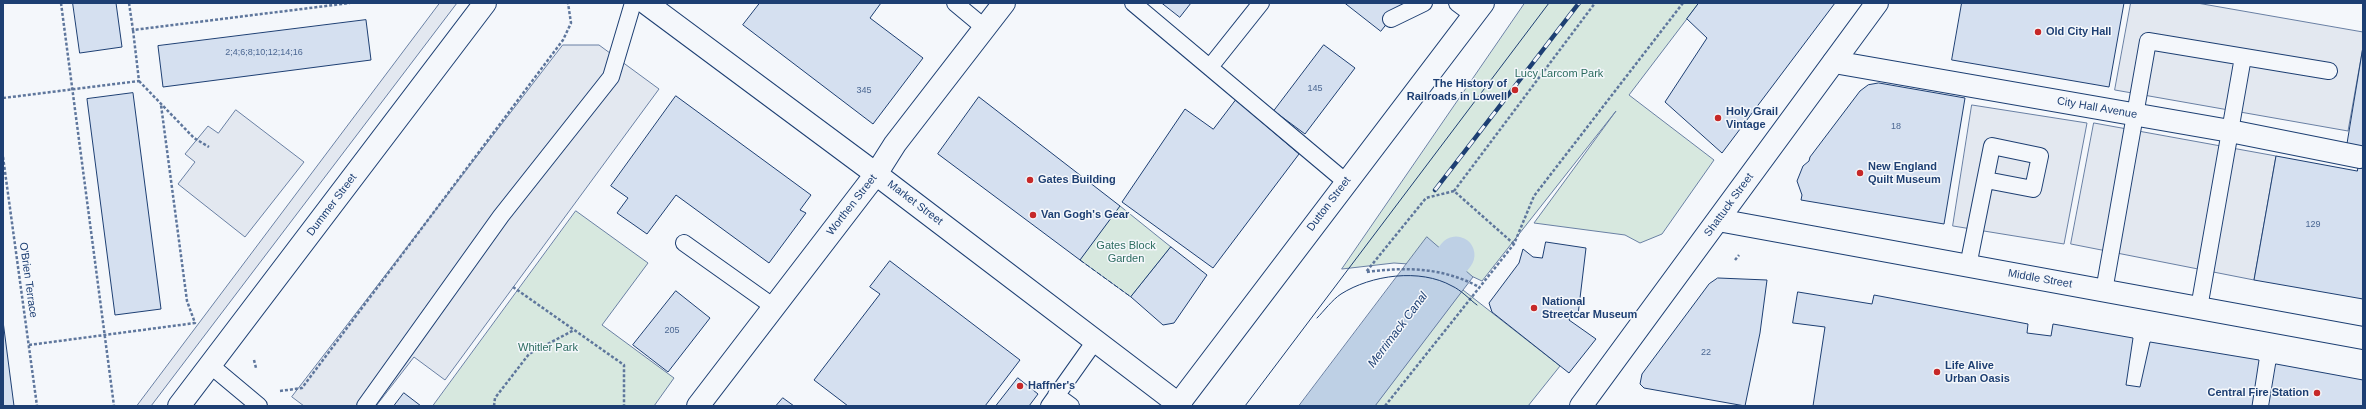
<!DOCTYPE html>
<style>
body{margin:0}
#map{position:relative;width:2366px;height:409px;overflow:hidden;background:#f4f7fb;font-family:Helvetica,sans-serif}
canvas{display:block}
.frame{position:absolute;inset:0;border:4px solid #1d3f73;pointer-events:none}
</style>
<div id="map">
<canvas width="2366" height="409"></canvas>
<div class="frame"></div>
</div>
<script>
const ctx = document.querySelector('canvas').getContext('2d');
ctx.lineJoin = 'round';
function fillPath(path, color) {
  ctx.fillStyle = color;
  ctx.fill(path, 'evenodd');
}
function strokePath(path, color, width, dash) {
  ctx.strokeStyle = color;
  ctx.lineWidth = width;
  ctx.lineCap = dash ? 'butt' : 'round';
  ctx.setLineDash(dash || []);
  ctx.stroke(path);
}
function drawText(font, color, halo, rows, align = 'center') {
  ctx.font = font + ' Helvetica,sans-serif';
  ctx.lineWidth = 3;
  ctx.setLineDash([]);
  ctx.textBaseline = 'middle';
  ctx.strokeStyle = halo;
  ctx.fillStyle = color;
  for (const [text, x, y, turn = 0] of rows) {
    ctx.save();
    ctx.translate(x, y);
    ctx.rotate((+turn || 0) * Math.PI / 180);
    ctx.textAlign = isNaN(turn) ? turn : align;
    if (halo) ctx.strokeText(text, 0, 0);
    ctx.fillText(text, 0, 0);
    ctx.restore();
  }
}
const green = new Path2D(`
 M1525 3H1699L1629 95 1714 160 1662 234 1640 243 1625 235 1534 223 1616 111 1482 281 1452 267 1394 263 1342 269Z
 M1120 206 1171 247 1131 297 1080 260Z
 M576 211 648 263 602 325 674 378 654 406H433Z
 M1463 290 1560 366 1528 406H1375Z`);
const parking = new Path2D(`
 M440 3H457L151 406H137Z
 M2131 3H2197L2363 32V47L2348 131 2115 90Z
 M563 45H599L659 89 445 380 414 357 376 406H304L292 397Z
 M1972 105 2087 123 2064 244 1953 226Z
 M236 110 304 162 245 237 178 184 195 162 185 154 208 126 218 133Z
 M2094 123 2276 156 2254 280 2071 244Z`);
const water = new Path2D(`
 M1427 237 1473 277 1463 290 1375 406H1299Z`);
const canal = new Path2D(`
 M1422 299 1456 255`);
const building = new Path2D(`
 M73 3H116L122 47 80 53Z
 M760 3H881L870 18 923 58 873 124 743 25Z
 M1162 3H1191L1180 17Z
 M1345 3H1403L1381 31Z
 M1699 3H1835L1722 153 1665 102 1707 38 1687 19Z
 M1962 3H2124L2109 87 1952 60Z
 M366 20 371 60 163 87 158 46Z
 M1324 45 1355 68 1305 134 1274 111Z
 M2363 47V149L2347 146Z
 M1879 83 1965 98 1944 224 1801 200 1802 195 1797 181 1803 166 1809 161 1810 157 1860 91 1868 85Z
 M133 93 161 309 115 315 87 99Z
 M676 96 811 195 800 210 806 213 769 263 676 195 647 234 617 213 628 198 611 186Z
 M979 97 1120 206 1080 260 938 154Z
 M1236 100 1299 154 1213 268 1122 202 1185 109 1213 129Z
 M2361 149H2363V299L2254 280 2276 156 2357 171Z
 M1546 242 1586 248 1578 315 1572 314 1569 320 1596 339 1569 373 1492 312 1489 303 1519 263 1523 249 1533 257 1542 258Z
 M1171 247 1207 275 1174 323 1163 325 1131 297Z
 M890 261 1020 360 985 406H848L814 380 880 294 870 287Z
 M1718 278 1767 280 1760 333 1745 406 1644 388 1640 384 1642 374 1709 284Z
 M676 291 710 318 668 372 633 345Z
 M1798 292 1872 304 1874 295 2028 324 2027 333 2051 336 2053 324 2133 338 2126 385 2140 387 2150 342 2259 360 2252 406H1813L1825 327 1793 323Z
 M3 321 14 406H3Z
 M2276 364 2363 380V406H2269Z
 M1018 378 1038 394 1029 406H996Z
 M404 393 421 406H394Z
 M783 398 794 406H776Z`);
const path = new Path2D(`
 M61 3 114 406
 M129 3 133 30 350 3
 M139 81 194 138 209 147
 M3 98 139 81 133 30
 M3 157 37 406
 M1454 191 1426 198 1366 272C1406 267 1442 267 1479 287
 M1514 244 1454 191 1595 3
 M1735 260 1739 255
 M513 287 624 365V406
 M29 345 195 323 187 301 161 105
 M254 360 256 368
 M280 391 302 388 563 40 571 23 568 3
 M494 406 495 398 529 354 574 330
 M1385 406 1514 244 1534 196 1683 3`);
const lane = new Path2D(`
 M955 3 985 28
 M1133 3 1346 182
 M1457 3 1473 15
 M1391 19 1424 3
 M1210 67 1261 3
 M684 243 774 307
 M1968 266 1992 146 2040 156 2033 189 1986 180
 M2104 291 2148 41 2329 71
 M2199 308 2243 57
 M210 365 259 406
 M1056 395 1071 406
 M365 406 501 216 611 77 633 3
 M1049 406 1095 341`);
const street = new Path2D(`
 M1834 62 2230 131 2360 157`);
const secondary = new Path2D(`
 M646 3 876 174 1181 406
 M1718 220 2363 338
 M179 406 485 3
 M698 406 876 174 895 144 1004 3
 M1581 406 1877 3`);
const primary = new Path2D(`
 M1177 406 1483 3`);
const tram = new Path2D(`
 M1317 318C1324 311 1332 300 1341 294 1371 275 1420 268 1452 286 1461 290 1469 299 1477 305
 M1245 406 1549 3`);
const rail = new Path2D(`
 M1435 190 1579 3`);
const fence = new Path2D(`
 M1080 260 1131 297`);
const markers = [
 [2038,32,4,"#c62828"],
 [1515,90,4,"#c62828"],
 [1718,118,4,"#c62828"],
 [1860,173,4,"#c62828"],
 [1030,180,4,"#c62828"],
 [1033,215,4,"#c62828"],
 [1534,308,4,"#c62828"],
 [1937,372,4,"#c62828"],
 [1020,386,4,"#c62828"],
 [2317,393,4,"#c62828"]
];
const numberNames = [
 ["2;4;6;8;10;12;14;16",264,53],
 ["145",1315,89],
 ["345",864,91],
 ["18",1896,127],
 ["129",2313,225],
 ["205",672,331],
 ["22",1706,353]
];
const poiNames = [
 ["Old City Hall",2046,32],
 ["The History of",1507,84,"right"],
 ["Railroads in Lowell",1507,97,"right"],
 ["Holy Grail",1726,112],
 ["Vintage",1726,125],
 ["New England",1868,167],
 ["Quilt Museum",1868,180],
 ["Gates Building",1038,180],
 ["Van Gogh's Gear",1041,215],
 ["National",1542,302],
 ["Streetcar Museum",1542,315],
 ["Life Alive",1945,366],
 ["Urban Oasis",1945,379],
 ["Haffner's",1028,386],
 ["Central Fire Station",2309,393,"right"]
];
const parkNames = [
 ["Lucy Larcom Park",1559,74],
 ["Gates Block",1126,246],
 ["Garden",1126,259],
 ["Whitler Park",548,348]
];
const streetNames = [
 ["City Hall Avenue",2097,108,10],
 ["Market Street",915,203,37],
 ["Dutton Street",1329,204,-53],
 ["Dummer Street",332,205,-53],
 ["Worthen Street",852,205,-52],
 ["Shattuck Street",1729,205,-54],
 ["Middle Street",2040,279,10],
 ["O'Brien Terrace",28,280,82]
];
const waterNames = [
 ["Merrimack Canal",1398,330,-53]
];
fillPath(green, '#d7e8df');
strokePath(green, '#687fa3', 1);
fillPath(parking, '#e3e8f0');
strokePath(parking, '#687fa3', 1);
fillPath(water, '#bed0e5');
strokePath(water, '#687fa3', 1);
strokePath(canal, '#bed0e5', 37);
fillPath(building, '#d5e0f0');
strokePath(building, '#1d3f73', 1);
strokePath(lane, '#1d3f73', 18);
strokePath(street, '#1d3f73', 24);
strokePath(secondary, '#1d3f73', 24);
strokePath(primary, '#1d3f73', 24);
strokePath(path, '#5e769c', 2.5, [3, 2]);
strokePath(lane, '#f4f7fb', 16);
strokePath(street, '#f4f7fb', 22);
strokePath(secondary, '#f4f7fb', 22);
strokePath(primary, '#f4f7fb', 22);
strokePath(tram, '#1d3f73', 1);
strokePath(rail, '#1d3f73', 4.5);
strokePath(rail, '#f4f7fb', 3, [9]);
strokePath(fence, '#1d3f73', 1, [5, 2]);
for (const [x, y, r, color] of markers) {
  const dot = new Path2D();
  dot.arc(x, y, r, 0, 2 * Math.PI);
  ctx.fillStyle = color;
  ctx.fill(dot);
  strokePath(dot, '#f4f7fb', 1.5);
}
drawText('9px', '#4b6792', null, numberNames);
drawText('bold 11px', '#1d3f73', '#f4f7fb', poiNames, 'left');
drawText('11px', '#2c6c60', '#f4f7fb', parkNames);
drawText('11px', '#1d3f73', '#f4f7fb', streetNames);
drawText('italic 12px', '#1d3f73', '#f4f7fb', waterNames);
</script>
